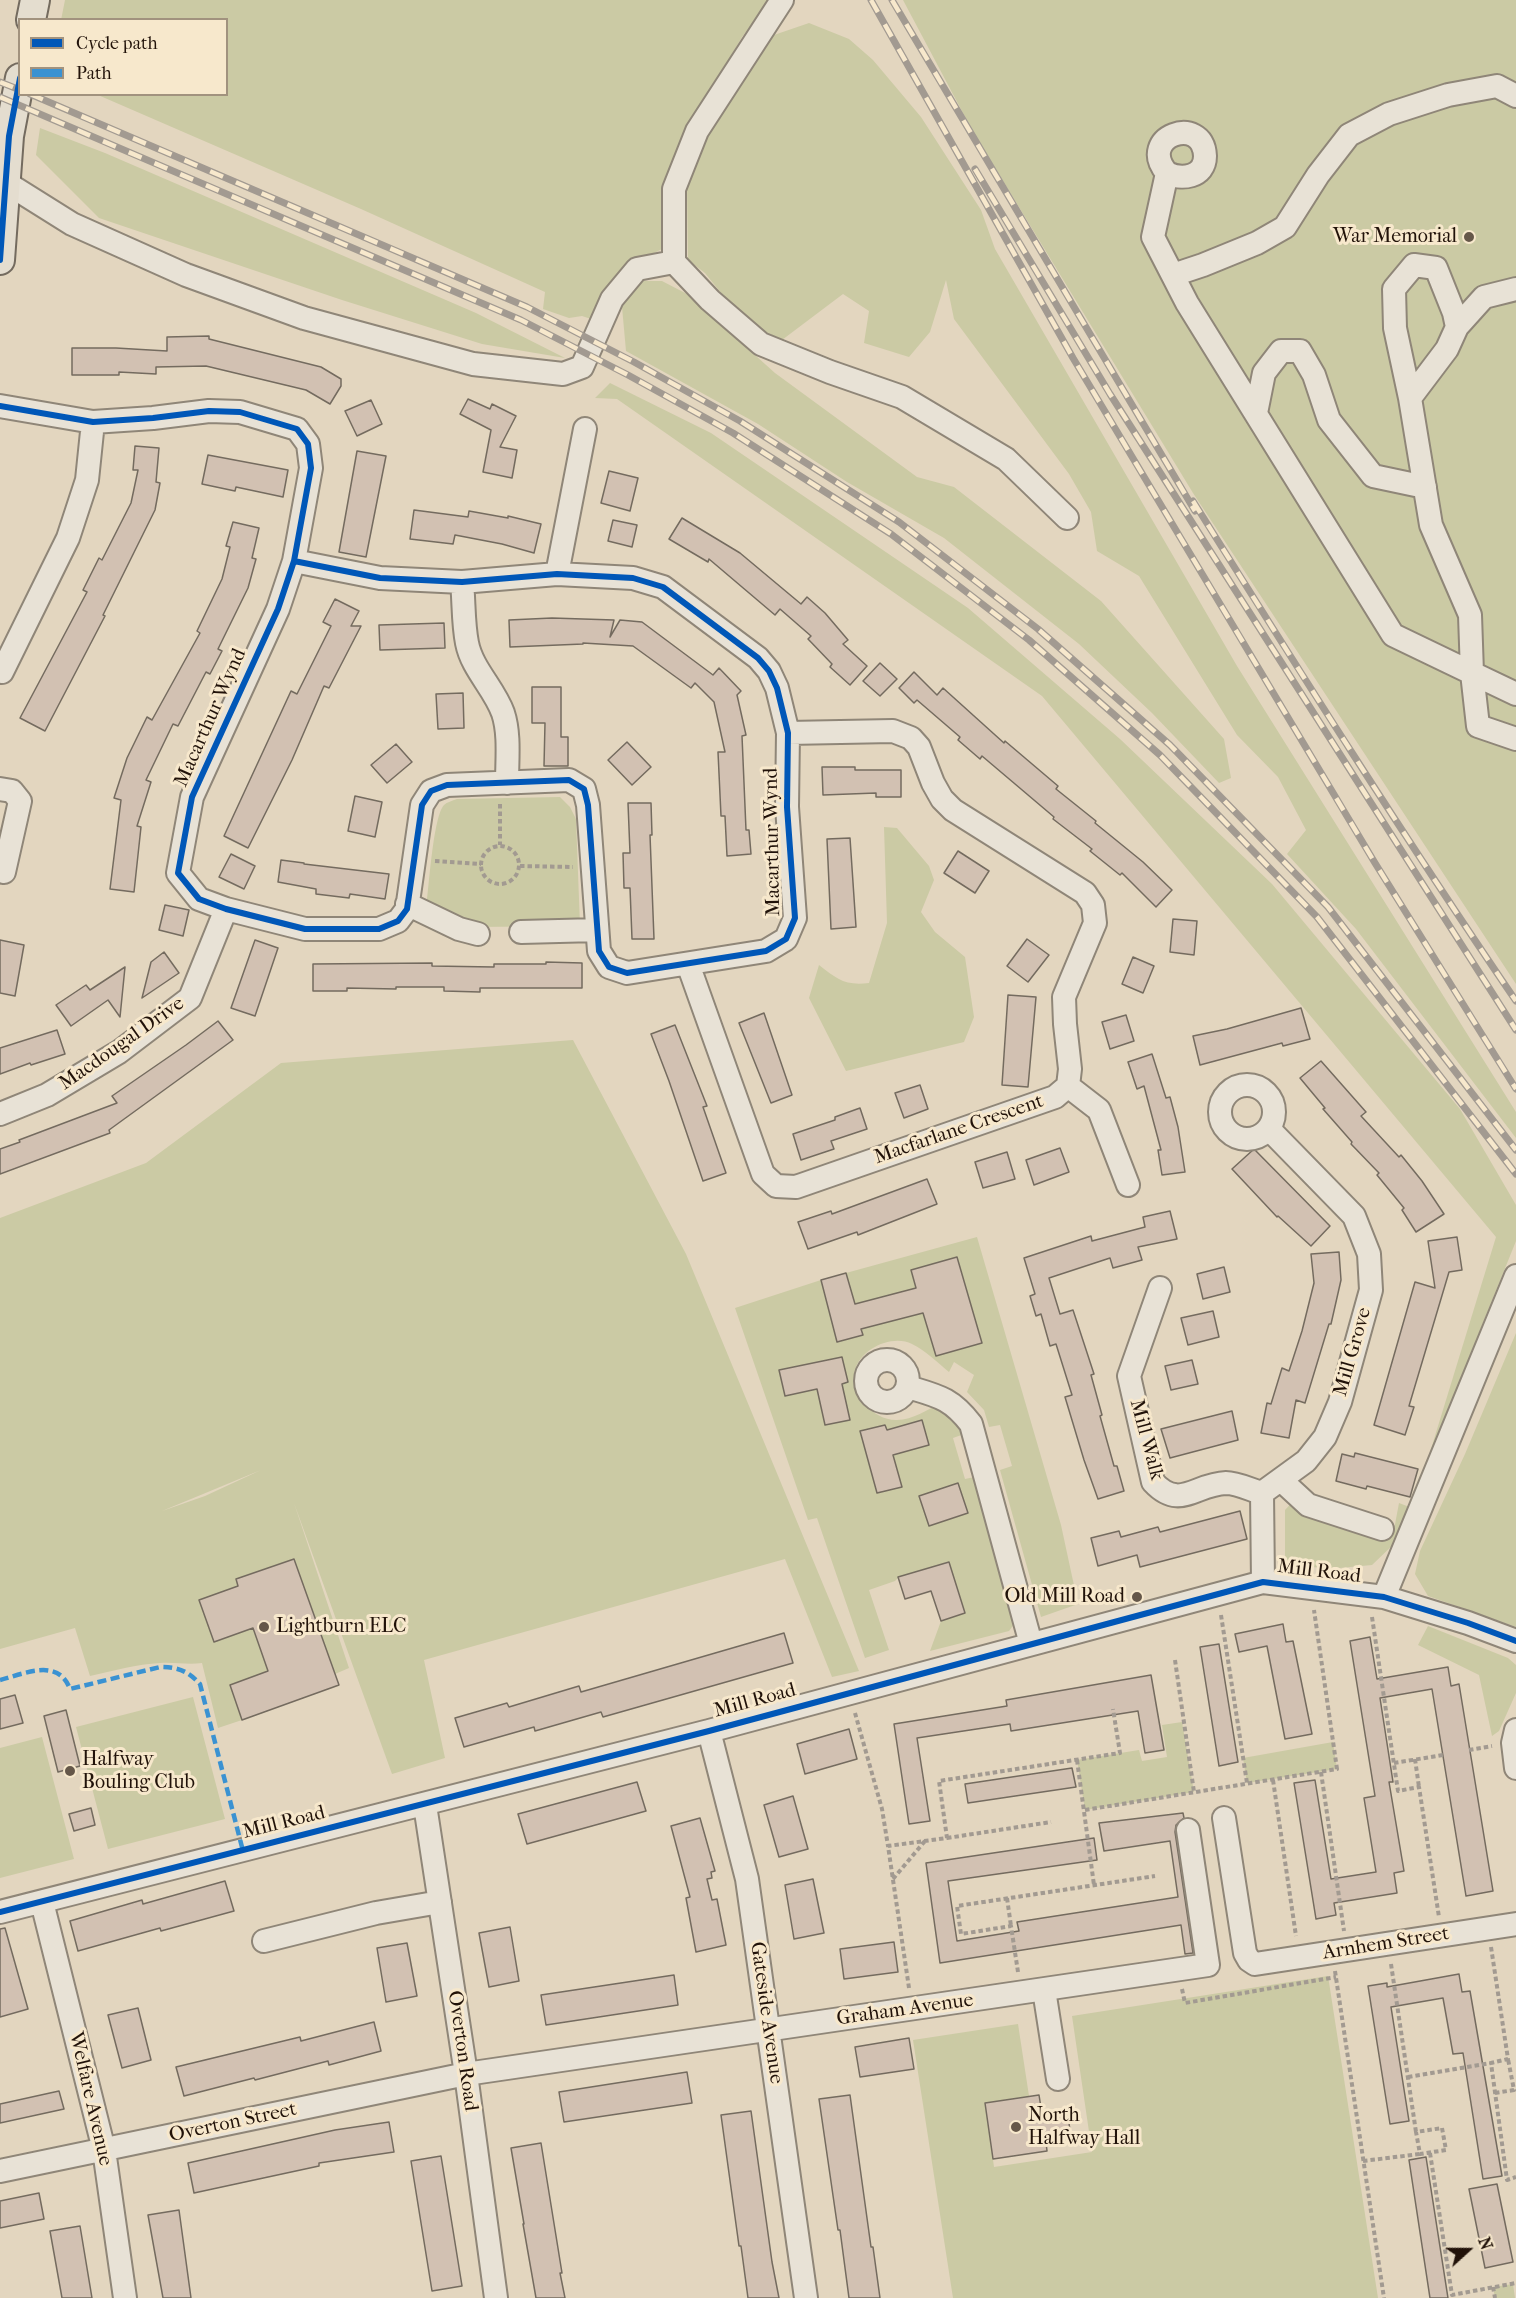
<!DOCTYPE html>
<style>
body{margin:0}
#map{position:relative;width:1516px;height:2298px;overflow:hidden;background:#e3d6bf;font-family:"IM FELL French Canon",serif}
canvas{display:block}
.legend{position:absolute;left:18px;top:18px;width:210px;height:78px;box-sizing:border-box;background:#f7e8cc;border:2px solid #a1927e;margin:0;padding:8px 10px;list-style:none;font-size:18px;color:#211209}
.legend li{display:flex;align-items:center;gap:12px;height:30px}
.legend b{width:30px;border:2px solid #a1927e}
.north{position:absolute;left:1438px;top:2220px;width:60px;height:60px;-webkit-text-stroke:4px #f7e8cc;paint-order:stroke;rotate:69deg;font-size:16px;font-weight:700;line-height:24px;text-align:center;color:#211209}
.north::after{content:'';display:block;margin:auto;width:21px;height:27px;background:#211209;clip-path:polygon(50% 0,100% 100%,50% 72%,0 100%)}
</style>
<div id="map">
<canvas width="1516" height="2298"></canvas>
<ul class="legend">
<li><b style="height:8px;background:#0057b8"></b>Cycle path</li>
<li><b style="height:8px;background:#3a92d2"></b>Path</li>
</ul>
<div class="north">N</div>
</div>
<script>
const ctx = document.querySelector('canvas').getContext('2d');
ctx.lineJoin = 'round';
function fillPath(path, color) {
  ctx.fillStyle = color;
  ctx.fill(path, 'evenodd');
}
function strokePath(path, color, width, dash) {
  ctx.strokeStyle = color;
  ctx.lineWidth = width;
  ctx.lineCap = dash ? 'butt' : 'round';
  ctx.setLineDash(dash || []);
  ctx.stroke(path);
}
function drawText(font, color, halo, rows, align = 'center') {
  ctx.font = font + ' "IM FELL French Canon",serif';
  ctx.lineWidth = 6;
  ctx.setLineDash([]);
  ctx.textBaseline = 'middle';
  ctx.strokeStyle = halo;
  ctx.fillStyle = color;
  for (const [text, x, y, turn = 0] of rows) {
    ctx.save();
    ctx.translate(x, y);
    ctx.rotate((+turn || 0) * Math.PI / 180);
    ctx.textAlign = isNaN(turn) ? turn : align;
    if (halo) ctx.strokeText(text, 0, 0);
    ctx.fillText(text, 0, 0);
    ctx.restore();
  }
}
const green = new Path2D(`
 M65 0H770L742 37 675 153 664 184 665 225 662 249 619 271 594 320 582 316 569 318 543 309 545 292 361 209 98 95 226 94V20H61Z
 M903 0H1516V984L1193 493 972 130Z
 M809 23 849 39 873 60 921 117 981 210 995 249 1237 666 1516 1112V1138L1356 929 1287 854 1306 830 1278 777 1237 735 1139 576 1097 551 1091 512 1069 474 954 319 946 280 930 332 909 357 864 343 869 311 843 294 778 343 750 329 705 273 688 260 687 185 704 135 749 65 774 35Z
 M40 128 105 153 476 313 565 358 482 344 342 300 99 218 36 155Z
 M641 281H662L687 294 775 373 917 477 954 487 1101 601 1224 739 1231 778 1219 783 1152 713 1079 644 944 538 847 482 758 424 626 351 622 307Z
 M610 383 711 433 968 608 1120 739 1272 884 1460 1109 1516 1205V1241L1427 1462 1496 1237 1042 696 617 399 595 398Z
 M560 797 570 807 576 819 580 926 473 927 426 908C429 889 433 817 444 805 447 802 452 801 457 799Z
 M884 827 897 828 929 866 934 880 921 912 935 932 965 957 974 1017 964 1042 846 1071 809 998 819 965C837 979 845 986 869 983L887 923Z
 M573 1040 686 1254 859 1671 832 1677 785 1559 424 1660 445 1758 392 1774 294 1503 349 1668 335 1674 293 1559 236 1579 238 1586 199 1600 215 1642 253 1628 268 1671 230 1685 242 1720 218 1728 202 1663C188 1665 174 1662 160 1663 137 1664 113 1671 90 1676L75 1628 0 1649V1218L146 1163 281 1063ZM261 1470 205 1496 162 1511Z
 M977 1237 1061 1525 1078 1604 1041 1617 1000 1470 1012 1466 1000 1425 989 1427 984 1410 967 1392 974 1375 954 1362 949 1372C938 1363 926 1351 912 1344 893 1334 861 1348 855 1370 849 1394 874 1421 897 1420 913 1420 927 1409 941 1404L967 1433 953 1438 965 1479 979 1476 1015 1623 1009 1631 930 1651 941 1621 965 1613 948 1562 899 1577 895 1581 869 1590 889 1650 865 1658 817 1518 808 1520 735 1308 821 1280 837 1342 863 1335 861 1329 897 1319 855 1304 846 1273Z
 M1516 1333V1627L1428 1596 1415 1574 1420 1551 1465 1454Z
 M1299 1495 1317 1515 1393 1535 1399 1503 1412 1508 1395 1543 1372 1565 1329 1569 1288 1564 1285 1557V1510Z
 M1428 1626 1508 1658 1516 1665V1693L1499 1731 1492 1736 1479 1675 1418 1645Z
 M193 1697 225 1819 108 1849 76 1727Z
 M1182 1722 1194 1792 1085 1810 1077 1760 1139 1750 1142 1761 1167 1757 1162 1725Z
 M42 1737 74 1859 0 1878V1748Z
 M1333 1742 1337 1769 1247 1783 1243 1758Z
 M1328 1976 1378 2298H953L913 2040 1018 2024 1029 2096 985 2103 994 2167 1092 2152 1072 2016Z
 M1513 2284 1515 2298H1495L1493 2287Z`);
const building = new Path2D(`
 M209 336V339L321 367 341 379V386L330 404 306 390 206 366 156 367V374L119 372V375H72V348H116L167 351V337Z
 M468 399 490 409 492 404 516 416 500 447 517 450 512 478 483 472 491 430 460 414Z
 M371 400 382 424 357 436 345 411Z
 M135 446 159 448 156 482 160 483 155 510 103 615 105 616 45 731 20 718 87 592 83 590 99 558 102 560 131 503 138 470H133Z
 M357 451 386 456 366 557 339 552Z
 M208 455 288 470 283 497 236 487 235 491 202 484Z
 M609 471 638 478 630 511 601 503Z
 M414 510 468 517 469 511 508 518V516L541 524 534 553 502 544 455 535 453 544 410 539Z
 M682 518 740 553 801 604 807 597 825 613 848 640 843 644 867 666 850 685 830 667 832 664 808 639 811 636 780 609 775 615 709 559 708 562 669 539Z
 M613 520 637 525 632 547 608 541Z
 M233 522 259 528 252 558 256 559 248 588 218 649 222 651 210 674 206 672 178 726 173 724 146 780 151 782 137 826 141 827 134 892 110 889 121 800 114 798 127 758 147 717 152 720 200 633 197 631 222 579 230 547 226 546Z
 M335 599 359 611 351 626H361L329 688 324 686 292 760 248 848 224 836 291 691 297 694 331 626 323 622Z
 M552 618 614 620 610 637 620 620 642 622 713 675 719 668 741 691 737 695 746 735 742 736 746 830H749L751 854 727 856 725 816H721L718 752H725L714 702 695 683 691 688 633 646 583 643V644L510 647 509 620Z
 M444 623 445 648 380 650 379 625Z
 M880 663 897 679 880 696 863 681Z
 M914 672 937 695 943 688 1004 743 1005 741 1058 786 1056 789 1096 821 1095 823 1143 862 1172 890 1156 907 1122 873 1120 875 1090 851 1092 849 1053 819 1054 817 982 756 980 759 958 740 960 737 917 700 914 703 899 688Z
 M532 687H561V737H568V766H544L545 723H532Z
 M463 693 464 728 438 729 436 694Z
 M627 742 651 767 632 785 608 760Z
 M396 744 412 762 387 783 371 765Z
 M822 767H855V770H901V797H876V793L823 795Z
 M355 796 382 802 375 837 348 831Z
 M628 803H651L652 835H650L654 939H632L630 888H624L623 853H630Z
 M850 838 856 927 831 929 827 839Z
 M958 851 989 871 975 893 944 873Z
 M231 854 255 866 244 889 219 877Z
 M281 860 304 863V864L389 874 385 899 350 894 349 898 316 894V889L278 882Z
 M165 905 189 910 183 936 159 930Z
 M1173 919 1197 921 1194 955 1170 952Z
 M1027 939 1049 955 1028 982 1007 966Z
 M0 940 24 945 15 996 0 993Z
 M255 940 278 948 255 1016 231 1008Z
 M164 952 179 973 142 998 151 962Z
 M1133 957 1154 966 1143 993 1122 984Z
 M546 962 582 963V988H480V992L444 991V987H396V989L347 988V991H313V964L432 963V966L494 967V964H546Z
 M125 967 120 1017 108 1000 71 1026 56 1005 86 985 90 990Z
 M1008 995 1036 997 1028 1087 1002 1085Z
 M1301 1008 1310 1039 1283 1046 1282 1043 1200 1065 1193 1036 1227 1029Z
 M764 1013 792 1095 771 1103 739 1023Z
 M1126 1015 1134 1041 1110 1049 1102 1022Z
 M218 1021 233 1040 109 1130 110 1133 0 1174V1149L20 1142 19 1140 117 1103 112 1096 186 1045Z
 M675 1025 707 1106 703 1107 726 1173 703 1181 669 1081 651 1034Z
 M57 1030 65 1054 31 1065 30 1063 0 1074V1048Z
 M1152 1054 1166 1098 1170 1097 1178 1127 1185 1172 1162 1175 1158 1150H1161L1144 1086 1137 1089 1128 1062Z
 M1321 1061 1366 1112 1361 1116 1399 1157 1401 1155 1422 1181 1444 1214 1416 1232 1402 1210 1404 1208 1377 1175 1379 1173 1351 1144 1352 1142 1323 1109 1325 1108 1300 1078Z
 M920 1085 928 1109 904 1118 895 1093Z
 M860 1108 867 1129 831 1141 834 1149 801 1160 793 1134 835 1120V1117Z
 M1060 1148 1069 1172 1034 1185 1026 1160Z
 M1254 1149 1330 1226 1311 1246 1278 1216 1277 1217 1232 1169Z
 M1007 1152 1015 1179 983 1188 975 1162Z
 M927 1179 937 1204 858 1235 857 1232 808 1249 798 1222 831 1211 832 1214Z
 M1170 1211 1177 1239 1138 1247 1142 1260 1113 1268 1110 1258 1049 1278 1060 1314 1073 1310 1094 1374 1091 1375 1102 1415 1100 1416 1114 1466H1117L1124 1491 1098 1499 1084 1460 1065 1397 1072 1395 1056 1344 1050 1346 1041 1314 1036 1316 1030 1296 1035 1294 1024 1258 1091 1236 1092 1241 1145 1227 1143 1217Z
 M1457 1237 1462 1270 1449 1272 1409 1406 1414 1407 1405 1435 1374 1425 1415 1282 1435 1288 1428 1241Z
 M1339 1252 1341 1280 1331 1324H1329L1305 1403 1296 1400 1289 1438 1261 1433 1267 1403 1271 1404 1282 1368 1289 1371 1302 1331 1314 1283 1311 1254Z
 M957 1257 982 1343 936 1356 923 1313 861 1329 863 1335 837 1342 821 1280 846 1273 855 1304 916 1288 911 1270Z
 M1224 1267 1230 1292 1203 1299 1197 1274Z
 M1213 1311 1219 1337 1188 1345 1181 1318Z
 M842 1357 848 1382 842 1384 850 1420 825 1425 817 1389 785 1396 779 1370Z
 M1192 1360 1198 1384 1171 1390 1165 1366Z
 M1232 1411 1238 1440 1170 1458 1161 1429Z
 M922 1420 929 1445 893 1455 902 1487 877 1493 860 1431 885 1425 887 1430Z
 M1355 1453 1418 1469 1410 1497 1367 1486 1366 1489 1336 1481 1342 1454 1354 1457Z
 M958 1483 968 1513 929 1526 919 1496Z
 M1240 1511 1247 1539 1140 1567 1137 1555 1098 1566 1091 1538 1119 1531 1121 1537 1158 1527 1160 1532Z
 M294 1559 339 1685 242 1720 230 1685 268 1671 253 1628 214 1642 199 1600 238 1586 236 1579Z
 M949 1562 965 1613 941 1621 931 1591 905 1599 898 1577Z
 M1283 1624 1286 1642 1293 1641 1312 1734 1285 1739 1267 1646 1239 1652 1235 1634Z
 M784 1633 793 1663 603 1717 601 1712 535 1731 534 1727 464 1747 455 1718 507 1703 509 1707 579 1686 581 1692Z
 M1370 1637 1377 1679 1448 1667 1451 1686 1459 1684 1493 1891 1466 1896 1432 1689 1380 1698 1393 1782H1389L1404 1871 1394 1873 1397 1893 1334 1903 1336 1915 1316 1919 1294 1783 1315 1780 1331 1879 1376 1872 1364 1798 1375 1796 1350 1641Z
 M1219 1644 1238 1762 1219 1766 1200 1647Z
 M1151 1675 1164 1750 1145 1753 1138 1711 1011 1731 1010 1724 917 1738 930 1821 909 1824 894 1724 1007 1706 1006 1700Z
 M15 1695 23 1723 0 1729V1699Z
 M66 1710 80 1766 58 1772 44 1716Z
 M849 1729 857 1759 805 1774 797 1744Z
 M1072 1768 1076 1787 968 1803 965 1784Z
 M637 1782 646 1811 527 1844 518 1814Z
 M793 1796 808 1849 779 1857 764 1805Z
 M91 1808 95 1825 74 1831 69 1814Z
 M1183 1813 1184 1818 1176 1825 1175 1832 1193 1953 1185 1954 1181 1925 940 1963 926 1863 1094 1838 1097 1860 948 1881 957 1941 1019 1931 1017 1922 1178 1897 1170 1841 1104 1851 1099 1823Z
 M700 1818 715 1871 711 1872 712 1878 707 1879 712 1900 717 1899 726 1945 696 1952 686 1898 690 1897 671 1826Z
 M813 1879 824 1933 794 1939 785 1885Z
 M225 1881 234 1911 161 1931 160 1928 78 1951 70 1921 142 1900 143 1904Z
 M510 1927 519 1981 489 1987 479 1933Z
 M5 1928 28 2009 0 2017V1929Z
 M894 1942 898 1972 844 1979 840 1949Z
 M407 1943 417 1996 386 2002 377 1948Z
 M1459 1974 1462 1992 1470 1991 1502 2176 1483 2179 1463 2053 1453 2054 1443 1998 1391 2007 1409 2121 1390 2124 1368 1986 1387 1983V1987Z
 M674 1975 678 2005 546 2025 541 1995Z
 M138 2008 151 2060 122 2068 108 2015Z
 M374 2022 381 2051 329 2065 328 2061 255 2080 254 2078 184 2096 176 2067 300 2037 301 2041Z
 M909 2038 914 2069 860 2077 855 2047Z
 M687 2072 692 2103 564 2122 559 2092Z
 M59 2091 64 2109 0 2123V2104Z
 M850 2095 871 2247H873L880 2298H849L840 2230H838L819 2099Z
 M1039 2095 1042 2114 1067 2110 1070 2130 1045 2134 1047 2151 993 2159 985 2103Z
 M751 2111 772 2262 779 2298H748L741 2246H739L721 2115Z
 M389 2122 394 2152 319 2163V2166L194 2193 188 2163 335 2130Z
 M541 2143 562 2273H560L565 2298H536L523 2224H524L511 2148Z
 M441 2156 462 2286 432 2291 411 2161Z
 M1426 2157 1448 2298H1430L1409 2160Z
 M1497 2184 1513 2262 1485 2268 1469 2189Z
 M39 2193 44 2219 0 2228V2201Z
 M179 2210 191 2298H163L148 2215Z
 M80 2226 92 2298H62L50 2231Z`);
const path = new Path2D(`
 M500 804V845
 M481 865a19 19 0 1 1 38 0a19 19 0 1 1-38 0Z
 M435 861 481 864
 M520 866 573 867
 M1221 1615 1247 1783
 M1372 1617 1398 1791 1419 1787 1439 1917
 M1175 1660 1194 1792
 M855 1713 882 1809 888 1846
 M1469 1750 1492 1746
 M1415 1759 1419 1787
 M1077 1760 1094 1885
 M1394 1763 1443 1755
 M1321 1772 1344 1931
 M1273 1780 1296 1936
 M1085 1810 1337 1769 1314 1610
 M947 1838 1051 1822
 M893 1879 925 1841
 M1007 1898 1011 1926
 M1491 1947 1508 2059 1491 2063 1507 2180 1516 2177
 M1391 1964 1416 2132
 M1335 1971 1384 2298
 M1018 1972 1011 1926 961 1934 957 1906 1155 1876
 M909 1988 888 1846 947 1838 939 1781 1120 1753 1113 1709
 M1182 1989 1185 2003 1336 1977
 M1408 2077 1491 2063
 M1495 2093 1514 2090 1508 2059
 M1442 2128 1446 2150 1420 2154 1416 2132Z
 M1430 2153 1452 2295 1516 2283
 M1363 2161 1420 2154
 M1493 2287 1495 2298`);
const minor = new Path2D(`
 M1167 173C1181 180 1205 178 1205 156 1203 113 1136 137 1167 173L1153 237 1187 303 1393 635 1472 673 1478 726 1516 739
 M5 182 72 224 186 275 304 318 473 364 563 374 582 367 612 299 637 269 674 262 710 300 761 344 830 372 902 397 1006 459 1067 518
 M674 262V189L697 131 782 0
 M1173 275 1203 265 1257 243 1285 227 1318 175 1349 135 1389 114 1448 95 1497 86 1516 96
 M1457 327 1454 313 1436 268 1414 265 1394 289 1395 328 1410 398 1431 525 1470 615 1472 673 1516 694
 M1410 398 1447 349 1457 327 1484 297 1516 289
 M0 406 93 422 153 418 209 411 240 412 297 429 308 444 311 468 294 561 278 609 192 797 178 873 199 899 226 909 305 929H379L398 921 407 909 422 805 431 791 447 785 569 780 584 789 588 805 599 951 609 967 627 973 766 951 786 939 795 918 787 807 788 733 777 688 769 671 758 658 663 587 633 578 557 574 462 582 380 578 294 561
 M1256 413 1264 373 1281 351H1300L1314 375 1329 420 1373 476 1425 487
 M557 574 585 429
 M462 582C464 602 463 623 467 643 472 669 494 688 503 713 510 734 507 760 507 783
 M2 672 68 538 87 480 93 422
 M0 789 12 791 20 801 4 872
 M407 904 459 929 478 934
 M521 932 597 930
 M688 964 763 1174 776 1186 796 1187 1055 1097 1068 1086 1070 1069 1065 1024 1064 997 1095 923 1093 905 1085 893 953 810 942 799 933 783 919 747 911 738 893 731 788 733
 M1220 1112a27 27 0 1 1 54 0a27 27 0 1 1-54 0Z
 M1068 1086 1099 1110 1128 1185
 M0 1114 47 1095 119 1052 190 998 226 909
 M1160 1288 1129 1376 1153 1482C1180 1511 1195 1484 1226 1483 1237 1483 1251 1490 1262 1493
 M866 1381a21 21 0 1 1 42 0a21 21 0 1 1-42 0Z
 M908 1387C938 1396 951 1398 971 1424L1031 1644
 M1282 1481 1308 1505 1382 1529
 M1263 1582 1262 1493 1306 1461 1325 1437 1340 1402 1371 1290 1369 1254 1354 1216 1269 1129
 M1384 1597 1516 1276
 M1516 1730 1513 1743 1516 1768
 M709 1731 747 1879 806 2298
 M425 1805 466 2074 496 2298
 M1224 1818 1245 1953 1249 1960 1255 1964 1516 1924
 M42 1902 104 2150 125 2298
 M0 1912 709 1731 1263 1582 1384 1597 1468 1623 1516 1641
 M264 1941 376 1913 440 1902
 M1044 1990 1058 2079
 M0 2171 466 2074 1208 1965 1188 1830`);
const major = new Path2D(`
 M31 20 35 0
 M0 260 9 136 20 78`);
const rail = new Path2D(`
 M871 0 1073 358 1375 863 1516 1089
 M892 0 1195 511
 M0 82 20 90
 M30 94 527 307 634 362 740 421 899 522 1038 629 1170 745 1328 907 1516 1150
 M0 97 521 320 628 375 733 433 891 534 1029 640 1160 755 1317 917 1516 1174
 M975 169 1110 394 1516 1030
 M1193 501C1298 669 1404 837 1516 1001`);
const quiet = new Path2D(`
 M0 1680C24 1674 58 1657 70 1689L160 1667C178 1667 188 1671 200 1684L243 1851`);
const cycleway = new Path2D(`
 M0 260 9 136 20 78
 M0 406 93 422 153 418 209 411 240 412 297 429 308 444 311 468 294 561 278 609 192 797 178 873 199 899 226 909 305 929H379L398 921 407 909 422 805 431 791 447 785 569 780 584 789 588 805 599 951 609 967 627 973 766 951 786 939 795 918 787 807 788 733 777 688 769 671 758 658 663 587 633 578 557 574 462 582 380 578 294 561
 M0 1912 709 1731 1263 1582 1384 1597 1468 1623 1516 1641`);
const markers = [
 [1469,237,6,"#655749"],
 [1137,1597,6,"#655749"],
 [264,1627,6,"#655749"],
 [70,1771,6,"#655749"],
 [1016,2127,6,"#655749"]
];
const poiNames = [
 ["War Memorial",1457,237,"right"],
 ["Old Mill Road",1125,1597,"right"],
 ["Lightburn ELC",276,1627],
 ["Halfway",82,1760],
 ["Bouling Club",82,1783],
 ["North",1028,2116],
 ["Halfway Hall",1028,2139]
];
const streetNames = [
 ["Macarthur Wynd",211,718,-66],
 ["Macarthur Wynd",773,842,-91],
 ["Macdougal Drive",122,1044,-35],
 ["Macfarlane Crescent",959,1130,-19],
 ["Mill Grove",1353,1352,-74],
 ["Mill Walk",1146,1440,75],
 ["Mill Road",1319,1572,7],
 ["Mill Road",755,1701,-15],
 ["Mill Road",284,1823,-14],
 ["Arnhem Street",1386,1944,-9],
 ["Graham Avenue",905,2010,-8],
 ["Gateside Avenue",766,2013,82],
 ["Overton Road",462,2051,82],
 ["Welfare Avenue",90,2099,77],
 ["Overton Street",233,2123,-12]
];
fillPath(green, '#cbcaa4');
fillPath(building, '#d2c1b2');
strokePath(building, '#746b5f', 1.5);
strokePath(minor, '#8f8678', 26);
strokePath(major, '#746b5f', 32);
strokePath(path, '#a29a91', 4, [4.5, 3]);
strokePath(minor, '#e8e2d6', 22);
strokePath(major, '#e4ddcf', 28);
strokePath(rail, '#a29a91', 7);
strokePath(rail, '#f7e8cc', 4.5, [14]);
strokePath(quiet, '#3a92d2', 4.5, [9, 4.5]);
strokePath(cycleway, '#0057b8', 6);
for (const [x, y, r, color] of markers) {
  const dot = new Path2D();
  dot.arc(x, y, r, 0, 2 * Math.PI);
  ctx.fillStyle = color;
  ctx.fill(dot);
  strokePath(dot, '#f7e8cc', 2);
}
drawText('20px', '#211209', '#f7e8cc', poiNames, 'left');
drawText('20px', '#211209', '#f7e8cc', streetNames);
</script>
